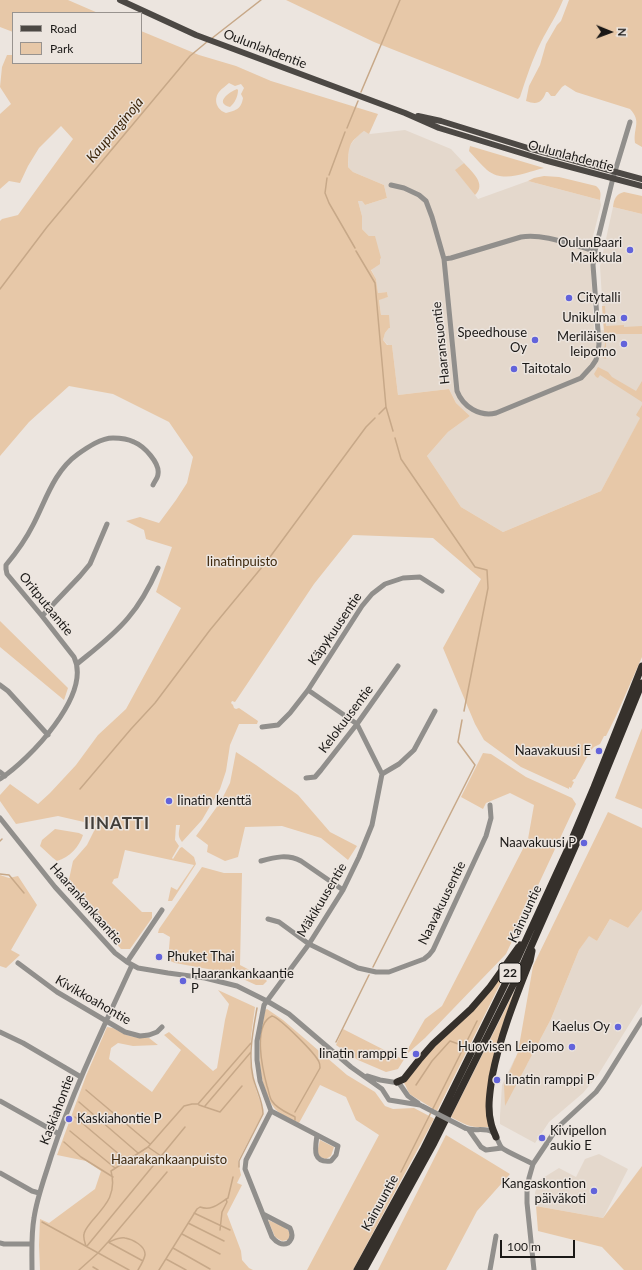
<!DOCTYPE html>
<meta charset="utf-8">
<style>
body{margin:0}
#map{position:relative;width:642px;height:1270px;overflow:hidden;background:#ece5df;font-family:Lato,sans-serif}
canvas{display:block}
.legend{position:absolute;left:12px;top:12px;width:130px;height:52px;box-sizing:border-box;background:#ece5df;border:1px solid #98938f;margin:0;padding:5px 7px;list-style:none;font-size:12px;color:#1a1816}
.legend li{display:flex;align-items:center;gap:8px;height:20px}
.legend b{width:20px;border:1px solid #98938f}
.north{position:absolute;left:590px;top:12px;width:40px;height:40px;-webkit-text-stroke:3px #ece5df;paint-order:stroke;rotate:91deg;font-size:11px;font-weight:700;line-height:16px;text-align:center;color:#1a1816}
.north::after{content:'';display:block;margin:auto;width:14px;height:18px;background:#1a1816;clip-path:polygon(50% 0,100% 100%,50% 72%,0 100%)}
.scale{position:absolute;left:500px;top:1240px;width:75px;height:18px;box-sizing:border-box;border:2px solid #1a1816;border-top:0;padding-left:5px;font-size:12px;line-height:14px;white-space:nowrap;color:#1a1816;-webkit-text-stroke:3px #ece5df;paint-order:stroke}
</style>
<div id="map">
<canvas width="642" height="1270"></canvas>
<ul class="legend">
<li><b style="height:5px;background:#4c4844"></b>Road</li>
<li><b style="height:11px;background:#e7c8a8"></b>Park</li>
</ul>
<div class="north">N</div>
<div class="scale">100 m</div>
</div>
<script>
const ctx = document.querySelector('canvas').getContext('2d');
ctx.lineJoin = 'round';
function fillPath(path, color) {
  ctx.fillStyle = color;
  ctx.fill(path, 'evenodd');
}
function strokePath(path, color, width, dash) {
  ctx.strokeStyle = color;
  ctx.lineWidth = width;
  ctx.lineCap = dash ? 'butt' : 'round';
  ctx.setLineDash(dash || []);
  ctx.stroke(path);
}
function drawText(font, color, halo, rows, align = 'center') {
  ctx.font = font + ' Lato,sans-serif';
  ctx.lineWidth = 3;
  ctx.setLineDash([]);
  ctx.textBaseline = 'middle';
  ctx.strokeStyle = halo;
  ctx.fillStyle = color;
  for (const [text, x, y, turn = 0] of rows) {
    ctx.save();
    ctx.translate(x, y);
    ctx.rotate((+turn || 0) * Math.PI / 180);
    ctx.textAlign = isNaN(turn) ? turn : align;
    if (halo) ctx.strokeText(text, 0, 0);
    ctx.fillText(text, 0, 0);
    ctx.restore();
  }
}
const built = new Path2D(`
 M405 130 451 149 464 163 456 170 478 199 528 181 600 200 601 205 590 248 594 331 604 330 600 266 613 207 642 214V415L601 491 503 532 461 507 427 456 448 432 470 416 456 403 449 389 398 395 392 345H388L383 340 385 333 389 328V315H381L379 299 388 297 387 292 378 293 376 279 371 269 369 236 362 229V216L358 201H362L365 205 387 198 384 185 353 172 348 167 349 147 357 136 364 131 370 134Z
 M642 910V1004L598 1075 583 1093 549 1122 535 1143 500 1124V1116L502 1085 515 1058 527 1064 551 1019 579 950 589 935 597 941 610 919 628 928Z
 M599 1154 628 1169 603 1218 536 1206 535 1193 538 1181 559 1168 576 1177 585 1159Z`);
const green = new Path2D(`
 M0 0H68L98 13H13V32L0 27Z
 M286 0H563C557 15 548 28 541 42 532 60 526 79 520 97L518 99 374 42Z
 M569 0H642V147L635 143C633 127 642 122 630 109L576 92 565 85 562 87 555 96H551L548 92H546C542 103 537 105 526 101L529 86 540 65 546 44 557 25 561 21Z
 M141 31 199 55 236 66 271 81 378 114 369 134 364 131C347 144 349 147 348 167L353 172 384 185 387 198 365 205 362 201H358L362 216V229L369 236H375L381 258 380 259V264L371 270 376 279 378 293 387 292 388 297 379 300 381 315H389L390 328H389L385 333 383 340 387 345H392L398 395 449 389 456 403 470 416 448 432 427 456 461 507 503 532 601 491 640 418 636 415 642 405V657L616 716 606 736H604L600 744 594 747 591 750 575 779H574L572 781 574 782 571 788 569 787V789L521 767 484 740 475 724 443 648 481 579 433 538 353 535 314 584 235 702 232 701 231 703 233 705 234 708 236 709 239 708 258 721 257 724H239L230 745 226 771 220 789 202 820 182 842C177 836 179 832 180 825H176L175 840 179 846 172 858 173 859 180 848 182 847 194 857 196 864 172 901H168L171 887 177 890 194 865 125 850 118 878 114 879 112 883 142 912H152V918L130 949H121L91 915 68 884 73 861 87 845 97 825 58 816 16 824 0 801V795L10 784 38 804 50 793 76 765 98 735 126 709 181 608 156 592 172 547 146 539 144 530 126 521 140 517 159 523 176 500 187 483 193 457 169 422 113 394 69 386 29 422 0 456V221L2 219 18 215 73 139 61 126 39 148 28 166 20 183 9 181 0 189V114L11 104 0 87 2 67 7 55H13V63H141ZM229 83 235 86 241 84 244 88 241 94 243 98C241 109 237 110 226 113 217 110 213 100 219 92 222 88 226 86 229 83Z
 M237 89 238 90C238 96 235 103 230 107 214 103 229 92 237 89Z
 M470 146 544 168C526 172 504 184 487 170 480 164 475 157 469 151Z
 M464 163C472 172 487 184 475 195L455 170Z
 M544 176 559 177 596 186C601 190 601 193 600 200L528 181 534 178Z
 M624 192 642 196V214L613 207C614 199 616 194 624 192Z
 M602 306H605L606 326 624 325V327L642 326V334H606V359L603 358 602 357 605 344Z
 M598 367 608 372 612 377 636 391 642 381V402L600 375 598 378 596 377 594 374Z
 M0 621 68 688 64 700 0 647Z
 M642 728V809L615 798Z
 M236 752 256 765 298 795 330 832 357 846 348 860 321 838 282 826 245 827 238 857 225 861 207 852 208 845 196 836 221 801 230 783Z
 M483 753 491 754 526 777 572 798 576 804 506 954 425 1038 408 1053 398 1069 386 1072 358 1060 336 1045 343 1029 402 1059 425 1019 442 1006 528 839 534 805 510 793 486 803 483 809 461 797Z
 M608 812 642 828V910L628 928 610 919 597 941 589 936 579 950 551 1019 505 1106 504 1085 518 1052 533 966Z
 M55 829 79 833 83 835C79 847 70 857 57 861L53 858 40 846 42 840Z
 M202 867 224 873H242L240 965 263 977 267 981 263 985H256L230 973 175 963 168 960 170 937 163 933H158L159 929Z
 M0 875 9 878 18 876 37 905 11 950 20 955 6 968 0 966Z
 M511 962 437 1111 411 1095C407 1092 407 1086 403 1082L420 1061Z
 M218 990 255 1007C252 1031 247 1054 253 1078 255 1090 261 1101 263 1113L238 1161 241 1175 237 1183 242 1185 227 1214 241 1251 242 1260 249 1268 253 1270H40L39 1245 40 1219 49 1223 95 1189 101 1171 86 1161 57 1155 86 1076 107 1027 113 1028 124 1034 133 1037 149 1038 158 1045 133 1046 118 1043 111 1048 109 1059 152 1092 181 1050 164 1035 169 1032 213 1071 217 1068 225 1020 229 1004Z
 M515 990 504 1021 493 1058 490 1127C470 1128 468 1126 451 1117Z
 M267 1009 283 1020 347 1075 375 1092 385 1106 393 1109 414 1108 433 1118 434 1119 353 1270H307L379 1135 356 1120 346 1097 320 1085 299 1123C291 1119 281 1115 275 1109 270 1103 267 1096 265 1089 256 1062 260 1038 265 1010Z
 M446 1135 510 1174 477 1211 446 1270H378Z
 M320 1140 334 1147 331 1156 326 1159 320 1157 317 1153Z
 M642 1166V1270H624L602 1247 538 1231 536 1206 603 1218Z
 M268 1220C277 1224 286 1226 291 1234L288 1240 282 1241 275 1237Z`);
const stream = new Path2D(`
 M211 39 261 0
 M361 92 400 0
 M347 128 358 101
 M329 175 345 132
 M327 178 325 193 329 203 355 248
 M356 251 375 283 386 407 379 414
 M0 289 47 227 190 56 208 41
 M386 407 393 431
 M395 438 401 459 475 567 487 570 488 588 464 711
 M80 789 131 729 155 703 210 630 267 561 366 427 375 418
 M0 841 2 839
 M0 874 9 875 24 893
 M373 967 475 765 458 742 462 720
 M336 1042 369 975
 M416 1085 432 1061 450 1041 464 1046
 M86 1090 150 1144
 M79 1102 138 1153
 M199 1105 220 1112 242 1086
 M205 1106 251 1052
 M75 1117 127 1161
 M295 1120V1117C288 1113 277 1109 272 1101 269 1097 269 1091 267 1086 263 1071 252 1025 272 1016 280 1018 315 1053 319 1062 320 1064 320 1065 320 1068L295 1112
 M70 1131 115 1168
 M64 1142 81 1157 113 1177
 M148 1147 161 1156
 M239 1167V1161L263 1114C263 1101 256 1090 253 1077 248 1055 253 1031 257 1008
 M401 1172 477 1021
 M194 1213 230 1230
 M42 1222 129 1270
 M188 1223 224 1241
 M220 1230 222 1212 227 1202 226 1199
 M182 1234 220 1254
 M108 1242 143 1261
 M109 1242C114 1240 120 1237 125 1238 132 1239 146 1246 145 1255 144 1260 141 1265 138 1270
 M86 1246C85 1243 83 1238 84 1234 85 1229 89 1225 92 1221 106 1205 117 1194 111 1171L148 1147 184 1106 192 1104H198L251 1043
 M87 1246 185 1127
 M173 1248 210 1269
 M166 1259 186 1270
 M93 1267 98 1270
 M79 1270 98 1253 108 1242 167 1172
 M159 1270 197 1209 200 1207C212 1211 218 1204 228 1198L233 1177`);
const minor = new Path2D(`
 M391 185 404 188 419 195 426 201 432 217 444 259 457 391C463 407 480 417 496 413L581 378 592 366 596 360 598 352 599 344 593 265 595 251 613 178 630 122
 M444 259 451 258 521 237C543 233 572 245 595 251
 M42 616 80 576 90 564 107 524
 M77 664C94 650 113 636 128 618 141 603 150 586 158 568
 M0 685 8 691 48 735
 M262 727 278 725 290 713 308 690 362 606 372 594 385 584 403 578 420 577 442 591
 M0 772 5 776
 M382 774 399 764 414 750 435 711
 M306 778 315 777 321 770 357 724 398 666
 M0 779C29 760 92 695 74 657L42 616 7 574 6 569V565C16 553 26 539 33 525 46 500 54 471 78 454 88 447 101 438 113 438 120 438 128 439 134 442 144 446 160 463 158 474 158 478 154 482 153 485
 M0 818 55 887 115 953 127 962 138 968 168 973 205 978 237 986 267 1001 289 1014 351 1067 382 1089 389 1100 420 1105
 M261 861C275 857 288 854 301 861L343 890
 M268 919 279 922 309 944 358 968 376 972H389L424 959 429 955 433 950 486 836 491 818 490 805
 M127 962 162 910
 M18 963 57 992 125 1032 140 1036 149 1035 157 1032 162 1027
 M0 1032 23 1043 81 1077
 M367 1076 380 1080 399 1083 408 1096 418 1103
 M0 1101 59 1134
 M271 1111 317 1135C315 1149 312 1163 331 1161L336 1155 338 1146 317 1135
 M465 1128C473 1132 485 1127 492 1132 498 1136 498 1144 502 1148 507 1152 526 1160 533 1164
 M469 1130 481 1147 486 1150 502 1148
 M0 1173 32 1191 39 1193
 M263 1214 290 1228C293 1234 293 1239 288 1243 282 1246 276 1242 272 1237L245 1169 246 1160 271 1111 260 1081 257 1060V1041L264 1005 309 944 343 890 359 857 372 825 382 774 357 724 308 690
 M0 1243 4 1244H31
 M32 1270C32 1253 31 1235 34 1218 37 1197 45 1177 51 1157 73 1090 103 1028 132 965
 M490 1270 496 1236
 M534 1270 527 1203V1191L529 1178 533 1164 557 1128 596 1092 604 1081 642 1020`);
const major = new Path2D(`
 M120 0 196 35 405 113 439 128 544 160 642 186
 M418 116 441 121 528 148 642 179`);
const highway = new Path2D(`
 M397 1082 404 1079 419 1060 433 1044 471 1009 490 987 520 945
 M496 1137C494 1132 492 1128 491 1123 487 1108 490 1092 492 1077 500 1036 515 999 530 961L532 951
 M357 1270 423 1150 514 966 566 853 594 787 642 666
 M364 1270 434 1143 522 967 578 840 642 683`);
const minorBridge = new Path2D(`
 M422 1106 465 1128`);
const markers = [
 [630,250,4,"#6263db"],
 [569,298,4,"#6263db"],
 [624,318,4,"#6263db"],
 [535,340,4,"#6263db"],
 [624,344,4,"#6263db"],
 [514,369,4,"#6263db"],
 [599,751,4,"#6263db"],
 [169,801,4,"#6263db"],
 [584,843,4,"#6263db"],
 [159,957,4,"#6263db"],
 [183,981,4,"#6263db"],
 [618,1027,4,"#6263db"],
 [572,1047,4,"#6263db"],
 [416,1054,4,"#6263db"],
 [497,1080,4,"#6263db"],
 [69,1119,4,"#6263db"],
 [542,1138,4,"#6263db"],
 [594,1191,4,"#6263db"]
];
const shields = [
 [510,973,22]
];
const shieldNames = [
 ["22",510,973]
];
const streetNames = [
 ["Oulunlahdentie",265,49,21],
 ["Oulunlahdentie",571,156,15],
 ["Haaransuontie",441,343,-96],
 ["Oritputaantie",46,604,51],
 ["Käpykuusentie",335,629,-56],
 ["Kelokuusentie",346,719,-53],
 ["Mäkikuusentie",322,900,-59],
 ["Naavakuusentie",442,903,-64],
 ["Haarankankaantie",86,904,49],
 ["Kainuuntie",525,914,-65],
 ["Kivikkoahontie",93,1000,30],
 ["Kaskiahontie",57,1110,-69],
 ["Kainuuntie",380,1203,-61]
];
const poiNames = [
 ["OulunBaari",622,243],
 ["Maikkula",622,258],
 ["Citytalli",577,298,"left"],
 ["Unikulma",616,318],
 ["Speedhouse",527,333],
 ["Oy",527,348],
 ["Meriläisen",616,337],
 ["leipomo",616,352],
 ["Taitotalo",522,369,"left"],
 ["Naavakuusi E",591,751],
 ["Iinatin kenttä",177,801,"left"],
 ["Naavakuusi P",576,843],
 ["Phuket Thai",167,957,"left"],
 ["Haarankankaantie",191,974,"left"],
 ["P",191,989,"left"],
 ["Kaelus Oy",610,1027],
 ["Huovisen Leipomo",564,1047],
 ["Iinatin ramppi E",408,1054],
 ["Iinatin ramppi P",505,1080,"left"],
 ["Kaskiahontie P",77,1119,"left"],
 ["Kivipellon",550,1131,"left"],
 ["aukio E",550,1146,"left"],
 ["Kangaskontion",586,1184],
 ["päiväkoti",586,1199]
];
const parkNames = [
 ["Iinatinpuisto",242,562],
 ["Haarakankaanpuisto",169,1160]
];
const waterNames = [
 ["Kaupunginoja",115,130,-50]
];
const districtNames = [
 ["IINATTI",117,824]
];
fillPath(built, '#e4d8cc');
fillPath(green, '#e7c8a8');
strokePath(stream, '#c7a888', 1.5);
strokePath(minor, '#918f8c', 5);
strokePath(major, '#4c4844', 6);
strokePath(highway, '#35302b', 7);
strokePath(minorBridge, '#918f8c', 5);
for (const [x, y, r, color] of markers) {
  const dot = new Path2D();
  dot.arc(x, y, r, 0, 2 * Math.PI);
  ctx.fillStyle = color;
  ctx.fill(dot);
  strokePath(dot, '#ece5df', 1.5);
}
for (const [x, y, w] of shields) {
  const box = new Path2D();
  box.roundRect(x - w / 2, y - 10, w, 20, 3);
  ctx.fillStyle = '#ece5df';
  ctx.fill(box);
  strokePath(box, '#1a1816', 1);
}
drawText('bold 12px', '#1a1816', null, shieldNames);
drawText('13px', '#1a1816', '#ece5df', streetNames);
drawText('13px', '#1a1816', '#ece5df', poiNames, 'right');
drawText('13px', '#3f290e', '#ece5df', parkNames);
drawText('italic 14px', '#3c260b', '#ece5df', waterNames);
ctx.letterSpacing = '1px';
drawText('bold 17px', '#423e39', '#ece5df', districtNames);
ctx.letterSpacing = '0px';
</script>
